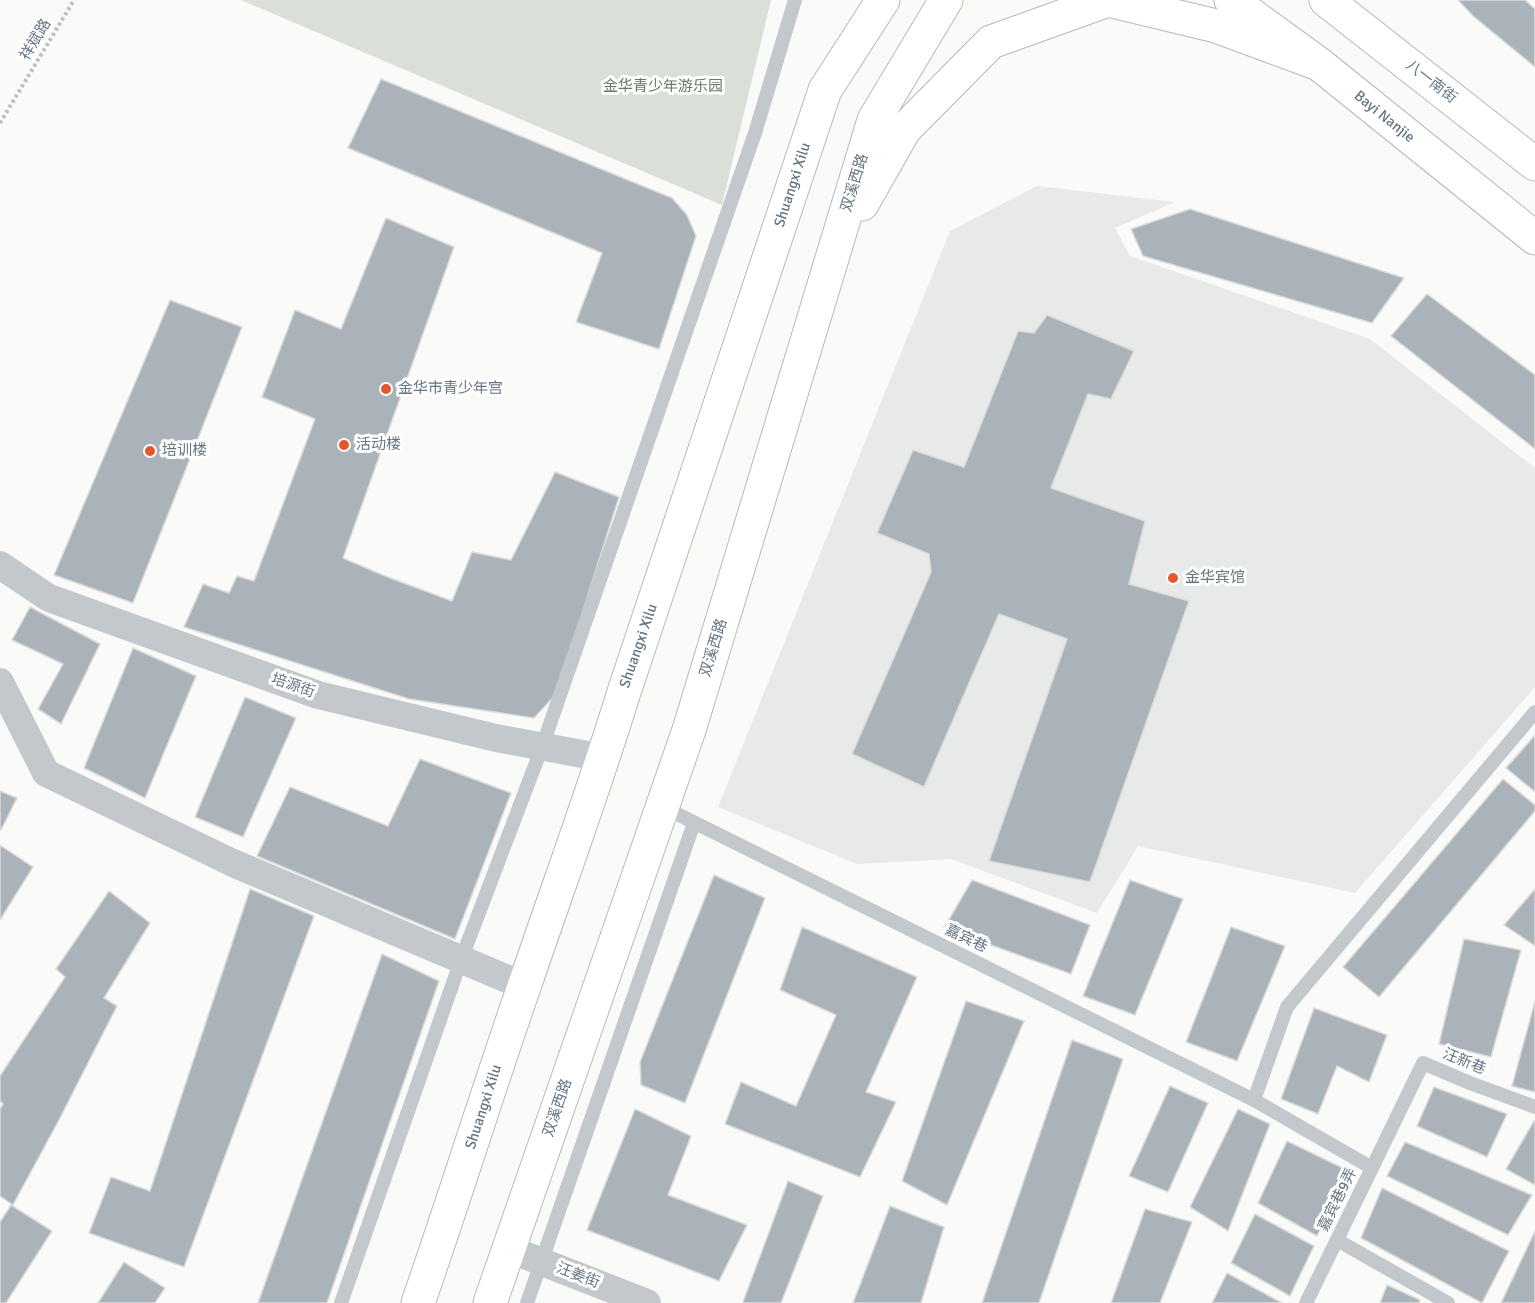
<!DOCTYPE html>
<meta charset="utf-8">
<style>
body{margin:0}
canvas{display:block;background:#fafaf8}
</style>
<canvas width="1535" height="1303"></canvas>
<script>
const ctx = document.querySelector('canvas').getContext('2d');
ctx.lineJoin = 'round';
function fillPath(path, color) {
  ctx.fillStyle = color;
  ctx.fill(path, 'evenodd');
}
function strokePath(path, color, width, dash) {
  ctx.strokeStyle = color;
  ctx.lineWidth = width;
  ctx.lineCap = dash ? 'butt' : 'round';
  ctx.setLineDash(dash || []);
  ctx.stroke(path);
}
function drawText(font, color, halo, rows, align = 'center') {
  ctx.font = font + ' Signika,"Noto Sans SC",sans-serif';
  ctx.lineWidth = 6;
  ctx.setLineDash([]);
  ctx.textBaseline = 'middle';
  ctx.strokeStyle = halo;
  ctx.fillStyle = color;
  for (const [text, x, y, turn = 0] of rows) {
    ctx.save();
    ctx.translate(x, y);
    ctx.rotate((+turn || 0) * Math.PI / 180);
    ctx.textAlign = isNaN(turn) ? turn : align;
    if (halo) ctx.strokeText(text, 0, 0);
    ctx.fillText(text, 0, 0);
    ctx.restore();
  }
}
const built = new Path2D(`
 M1037 186 1175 202 1115 228 1130 256 1370 339 1535 468V687L1355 893 1138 846 1097 913 951 859 857 864 718 807 950 231Z`);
const green = new Path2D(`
 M241 0H771L722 205Z`);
const building = new Path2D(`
 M1458 0H1525L1535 9V67L1473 16Z
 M381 79 672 198 687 215 696 236 659 349 576 322 602 253 348 148Z
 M1190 209 1404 278 1372 323 1143 256 1131 229Z
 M386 218 454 247 343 558 385 576 452 601 472 552 511 560 555 472 619 497 557 693 534 718 409 699 184 627 203 584 229 593 237 576 254 581 315 419 262 397 295 310 341 329Z
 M1427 294 1535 375V449L1391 336Z
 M170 300 242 327 133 603 54 575Z
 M1047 315 1134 351 1111 399 1088 394 1051 488 1145 521 1129 584 1189 601 1090 882 989 861 1067 639 999 614 924 787 852 754 931 572 929 554 877 533 913 450 964 467 1018 331 1034 333Z
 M30 607 100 644 61 724 38 709 63 664 12 640Z
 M133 648 196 676 145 798 84 768Z
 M245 697 296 718 243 837 195 817Z
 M1535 735V792L1506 768Z
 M420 759 511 793 455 939 257 856 290 787 388 826Z
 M1503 779 1535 805V811L1379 997 1343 967Z
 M0 791 17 798 1 830H0Z
 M0 845 33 867 0 920Z
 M714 875 765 898 685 1103 641 1085 640 1062Z
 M972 880 1090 925 1071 974 944 928Z
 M1130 880 1183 899 1135 1015 1083 996Z
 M250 889 314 916 184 1267 89 1233 111 1177 150 1191Z
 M1535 889V946L1504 925Z
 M109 891 150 923 104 998 117 1006 60 1118 13 1205 0 1196V1109L3 1104 0 1101V1076L65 977 56 969Z
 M802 927 917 977 866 1092 896 1102 860 1177 725 1124 741 1082 796 1106 836 1015 780 990Z
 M1231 927 1285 946 1237 1061 1186 1042Z
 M1464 939 1521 950 1491 1057 1439 1044Z
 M382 954 439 981 327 1303H258Z
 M966 1001 1024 1021 947 1205 902 1181Z
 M1535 1001V1092L1512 1086Z
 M1314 1008 1387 1035 1369 1082 1337 1066 1318 1114 1281 1099Z
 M1072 1040 1123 1059 1039 1303H982Z
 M1170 1086 1208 1103 1168 1192 1129 1176Z
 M1434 1087 1507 1114 1487 1157 1417 1126Z
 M635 1109 691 1136 668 1195 747 1225 719 1281 587 1230Z
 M1238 1109 1270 1124 1228 1231 1190 1207Z
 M1534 1121H1535V1185L1506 1169Z
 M1287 1141 1349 1171 1317 1236 1258 1203Z
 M1405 1142 1532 1195 1508 1235 1387 1176Z
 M788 1181 823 1196 781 1303H744L743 1302Z
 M1382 1188 1509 1251 1482 1303 1361 1238Z
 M11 1205 52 1231 6 1303H0V1222Z
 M890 1206 944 1227 921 1303H853Z
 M1145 1209 1192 1222 1160 1303H1111Z
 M1255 1214 1314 1246 1290 1296 1231 1263Z
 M1535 1231V1303H1501Z
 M124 1262 165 1288 155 1303H98Z
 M1227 1273 1282 1303H1212Z
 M1387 1285 1420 1300 1419 1303H1380Z`);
const path = new Path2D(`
 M0 123 74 0`);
const service = new Path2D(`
 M663 807 1254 1100 1372 1168 1306 1303
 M1254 1100 1287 1007 1535 712
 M1372 1168 1423 1063 1470 1083 1535 1107
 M1337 1240 1448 1303
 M341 1303 461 960 542 747 755 133 795 0
 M527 1303 694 823`);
const minor = new Path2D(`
 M0 565 49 598 318 695 496 738 604 758
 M0 682 46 773 233 863 524 986
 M509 1249 647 1303`);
const secondary = new Path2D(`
 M1231 0 1319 64 1535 238
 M1326 0 1535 164
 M862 204 904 130 991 42 1108 0 1216 26 1319 64
 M418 1303C455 1197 488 1090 525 984 558 887 594 790 624 692L825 90 883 0
 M490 1303 689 730 874 120 946 0`);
const markers = [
 [386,389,6,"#e4572e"],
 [344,445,6,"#e4572e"],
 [150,451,6,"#e4572e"],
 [1173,578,6,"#e4572e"]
];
const streetNames = [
 ["祥斌路",36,40,-59],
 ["八一南街",1431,82,38],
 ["Bayi Nanjie",1384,117,39],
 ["双溪西路",855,183,-73],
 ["Shuangxi Xilu",793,185,-72],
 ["Shuangxi Xilu",639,646,-71],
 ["双溪西路",714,648,-73],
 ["培源街",293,686,19],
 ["嘉宾巷",966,939,26],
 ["汪新巷",1464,1062,22],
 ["Shuangxi Xilu",484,1107,-72],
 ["双溪西路",558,1108,-71],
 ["嘉宾巷9弄",1338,1200,-64],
 ["汪姜街",578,1276,21]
];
const parkNames = [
 ["金华青少年游乐园",663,87]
];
const poiNames = [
 ["金华市青少年宫",398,389],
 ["活动楼",356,445],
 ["培训楼",162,451],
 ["金华宾馆",1185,578]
];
fillPath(built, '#e8e9e9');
fillPath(green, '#dadfd7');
fillPath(building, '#aab3b9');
strokePath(building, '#dcdcda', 1.5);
strokePath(secondary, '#b3babf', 35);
strokePath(path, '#bbbfc2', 4, [3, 3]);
strokePath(service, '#c3c8cc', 14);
strokePath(minor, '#c3c8cc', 28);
strokePath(secondary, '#fff', 33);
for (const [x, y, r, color] of markers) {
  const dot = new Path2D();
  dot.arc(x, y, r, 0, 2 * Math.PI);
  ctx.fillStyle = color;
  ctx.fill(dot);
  strokePath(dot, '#fff', 2);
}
drawText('15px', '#657683', '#fff', streetNames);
drawText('15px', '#687a64', '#fff', parkNames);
drawText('15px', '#657683', '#fff', poiNames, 'left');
</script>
